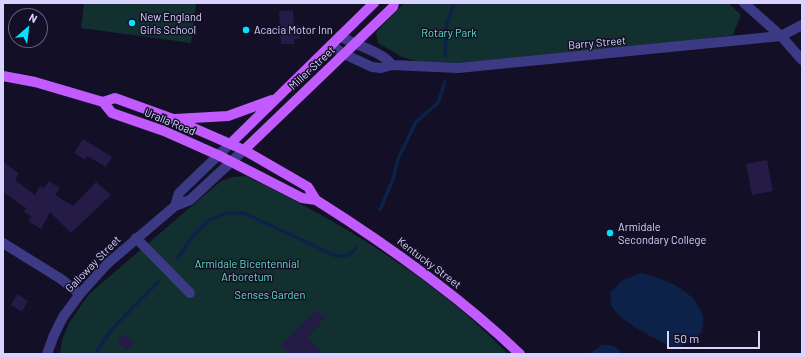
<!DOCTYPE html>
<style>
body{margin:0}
#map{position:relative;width:805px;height:357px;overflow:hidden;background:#130f26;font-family:Barlow,sans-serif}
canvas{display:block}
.frame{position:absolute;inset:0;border:4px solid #d9d4ff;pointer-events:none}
.north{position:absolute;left:8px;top:8px;width:40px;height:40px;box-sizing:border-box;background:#130f26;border:1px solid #625e7d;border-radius:50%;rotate:28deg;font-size:11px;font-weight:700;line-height:16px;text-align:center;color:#d9d4ff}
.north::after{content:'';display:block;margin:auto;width:14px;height:18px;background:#00e5ff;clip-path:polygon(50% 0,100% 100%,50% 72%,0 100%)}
.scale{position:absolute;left:667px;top:331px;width:93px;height:18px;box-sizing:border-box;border:2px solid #d9d4ff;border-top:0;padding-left:5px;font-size:12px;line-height:14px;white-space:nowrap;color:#d9d4ff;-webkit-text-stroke:3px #130f26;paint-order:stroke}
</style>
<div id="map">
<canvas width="805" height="357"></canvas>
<div class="frame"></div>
<div class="north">N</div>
<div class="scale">50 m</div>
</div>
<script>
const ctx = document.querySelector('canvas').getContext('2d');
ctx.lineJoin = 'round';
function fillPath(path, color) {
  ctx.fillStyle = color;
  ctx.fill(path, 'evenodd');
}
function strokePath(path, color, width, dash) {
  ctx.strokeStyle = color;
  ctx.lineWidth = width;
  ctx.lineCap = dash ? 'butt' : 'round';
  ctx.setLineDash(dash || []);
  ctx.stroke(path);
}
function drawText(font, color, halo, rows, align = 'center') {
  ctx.font = font + ' Barlow,sans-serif';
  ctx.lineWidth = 3;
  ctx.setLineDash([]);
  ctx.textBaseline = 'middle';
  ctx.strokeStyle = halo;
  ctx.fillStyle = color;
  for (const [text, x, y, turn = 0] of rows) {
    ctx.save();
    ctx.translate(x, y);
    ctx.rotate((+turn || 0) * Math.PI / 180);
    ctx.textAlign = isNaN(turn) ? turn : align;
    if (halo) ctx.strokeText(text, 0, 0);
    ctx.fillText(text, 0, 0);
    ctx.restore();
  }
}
const green = new Path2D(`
 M84 3H196L191 43 81 28Z
 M404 3H728L741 15 733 35 674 43 459 63 419 62 402 57 378 43 376 32Z
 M246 176C339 221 436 279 508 354H60L62 340 69 323 89 294 221 181 233 177Z`);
const water = new Path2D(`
 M641 273C664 279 696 290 703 316 704 321 702 327 702 332L690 342 676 348C659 341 623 324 613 308 610 305 611 298 610 293L621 281Z
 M602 345C611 344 618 347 622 354H589Z`);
const stream = new Path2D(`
 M445 56 446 27 454 3
 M380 210 393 179 398 159 416 122 438 103 445 82
 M178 258 191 238 209 220 226 213H244L336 256H348L356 248
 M95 354 112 329 158 282`);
const building = new Path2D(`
 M293 10 294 25H299L300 39H294V44H281L279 11Z
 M83 139 112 157 106 167 87 156 85 160 74 153Z
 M767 160 773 191 752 195 746 164Z
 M3 162 19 173 15 180 35 195 40 186 44 188 49 181 60 188 55 195 73 206 96 182 111 195 71 233 50 212 41 229 28 221 31 216 24 212 26 208 3 192Z
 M17 294 28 301 22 312 11 305Z
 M316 310 325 318 307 338 324 354H290L281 345Z
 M124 334 134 342 127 350 117 342Z`);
const minor = new Path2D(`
 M744 3 781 36 802 60
 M340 36C354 45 383 52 392 65
 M331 45 344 54 372 67 381 68 392 65 458 68 781 36 802 25
 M175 206 179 193 230 144
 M136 238 190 293
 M3 243 61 279 80 294
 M47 354 54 335 63 317 80 294 107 264 175 206 190 200 244 150`);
const major = new Path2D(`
 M3 76 35 82 103 102 112 113 164 131 218 155 302 198 316 200
 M103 102 115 98 173 119 244 150 308 187 316 200C389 246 458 295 520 354
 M175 119 228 116 272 100
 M230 144 374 3
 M244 150 393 7 394 3`);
const markers = [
 [132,23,4,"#00e5ff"],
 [246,30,4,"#00e5ff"],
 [610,233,4,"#00e5ff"]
];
const poiNames = [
 ["New England",140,17],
 ["Girls School",140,30],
 ["Acacia Motor Inn",254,30],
 ["Armidale",618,227],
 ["Secondary College",618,240]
];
const parkNames = [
 ["Rotary Park",449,33],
 ["Armidale Bicentennial",247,264],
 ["Arboretum",247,277],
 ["Senses Garden",270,295]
];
const streetNames = [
 ["Barry Street",597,43,-5],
 ["Miller Street",312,68,-43],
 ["Uralla Road",170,122,22],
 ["Kentucky Street",429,263,37],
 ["Galloway Street",93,264,-46]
];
fillPath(green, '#12302f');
fillPath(water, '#0c2248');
strokePath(stream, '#0c2248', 3.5);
fillPath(building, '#241b47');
strokePath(minor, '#3d3a85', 10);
strokePath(major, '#c25bff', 10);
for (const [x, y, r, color] of markers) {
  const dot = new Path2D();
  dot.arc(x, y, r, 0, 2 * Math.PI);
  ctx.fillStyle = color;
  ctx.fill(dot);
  strokePath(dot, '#130f26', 1.5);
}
drawText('11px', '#d9d4ff', '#130f26', poiNames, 'left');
drawText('11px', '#5fe0c0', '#130f26', parkNames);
drawText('11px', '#d9d4ff', '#130f26', streetNames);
</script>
